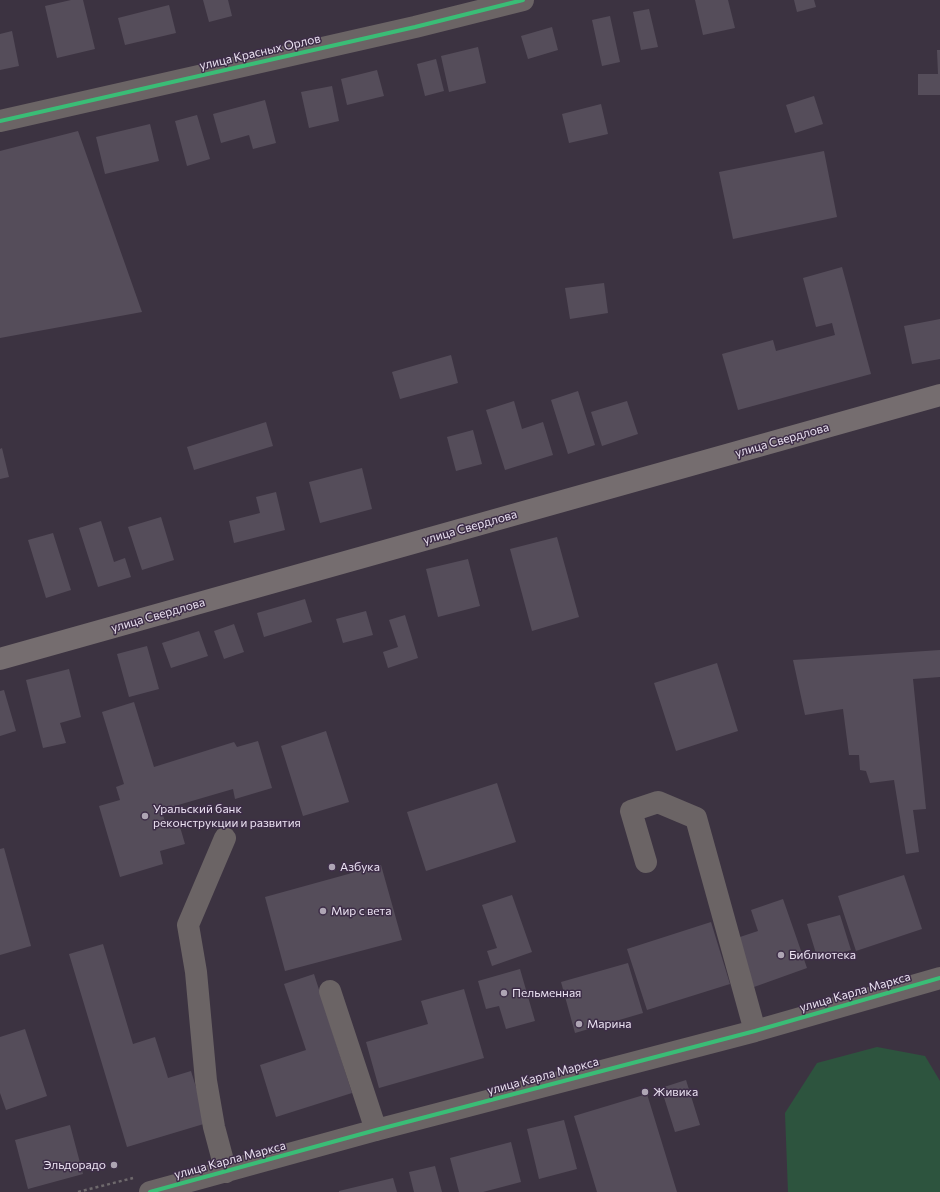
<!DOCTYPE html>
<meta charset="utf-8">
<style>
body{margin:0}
canvas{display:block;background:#3c3341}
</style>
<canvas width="940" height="1192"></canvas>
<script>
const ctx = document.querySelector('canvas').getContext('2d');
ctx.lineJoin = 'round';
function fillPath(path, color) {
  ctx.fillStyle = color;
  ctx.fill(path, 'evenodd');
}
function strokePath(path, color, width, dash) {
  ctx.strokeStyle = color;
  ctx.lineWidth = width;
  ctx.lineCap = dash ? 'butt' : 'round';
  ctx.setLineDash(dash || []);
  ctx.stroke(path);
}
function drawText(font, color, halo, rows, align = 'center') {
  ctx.font = font + ' Commissioner,sans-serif';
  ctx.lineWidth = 3;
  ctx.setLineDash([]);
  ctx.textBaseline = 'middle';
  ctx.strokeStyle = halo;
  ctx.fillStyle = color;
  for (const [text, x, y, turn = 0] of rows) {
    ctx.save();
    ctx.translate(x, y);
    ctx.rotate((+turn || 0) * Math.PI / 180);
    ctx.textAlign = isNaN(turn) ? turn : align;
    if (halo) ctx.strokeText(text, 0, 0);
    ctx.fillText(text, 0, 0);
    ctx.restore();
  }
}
const green = new Path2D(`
 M877 1047 925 1056 940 1081V1192H788L785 1113 817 1063Z`);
const building = new Path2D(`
 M71 0H83L95 49 57 58 45 6Z
 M203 0H228L232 16 209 22Z
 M695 0H728L735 28 703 35Z
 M794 0H814L816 7 797 12Z
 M169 5 176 33 125 45 118 18Z
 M649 9 658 47 641 50 633 12Z
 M610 16 620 62 602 66 592 20Z
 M552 27 558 50 528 59 521 36Z
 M12 31 19 66 0 70V34Z
 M478 47 486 83 449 92 441 56Z
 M937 50H940V95H918V74H938Z
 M436 59 444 91 425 96 417 64Z
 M377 70 384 96 347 105 341 79Z
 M332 86 339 121 309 128 301 92Z
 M814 96 823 124 795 133 786 105Z
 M265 100 276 143 253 149 249 135 221 143 213 114Z
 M601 104 608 134 569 143 562 114Z
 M197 115 210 159 187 166 175 121Z
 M150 124 159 161 105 174 96 137Z
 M78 131 142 312 0 338V151Z
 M824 151 837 217 733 239 719 172Z
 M842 267 871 374 738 410 722 354 773 340 776 351 835 335 832 323 816 327 803 278Z
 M604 283 608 313 570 319 565 288Z
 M940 319V359L912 364 904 326Z
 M451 355 458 383 400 399 392 372Z
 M578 391 595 445 568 454 551 400Z
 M514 401 522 429 543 422 553 455 505 470 486 410Z
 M627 401 638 434 602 446 591 412Z
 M266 422 273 446 194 470 187 447Z
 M473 430 482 464 456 471 447 437Z
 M2 448 9 477 0 479V449Z
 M362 468 372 509 320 523 309 482Z
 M276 492 285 530 234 543 229 521 260 513 256 497Z
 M161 517 174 560 142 570 128 527Z
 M101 521 114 562 125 558 131 577 98 587 79 528Z
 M53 533 71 590 46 598 28 540Z
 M557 537 579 617 532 631 510 549Z
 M468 559 480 606 438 617 426 569Z
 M305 599 312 622 264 637 257 613Z
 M366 611 373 635 343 643 336 619Z
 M405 615 418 658 388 668 383 652 398 647 389 620Z
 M234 624 244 652 224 659 214 631Z
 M199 631 208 656 171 668 162 643Z
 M147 646 159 689 129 697 117 654Z
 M940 650V677L913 679 926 809 913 810 919 852 906 854 894 780 870 783 866 771 860 770 859 755H849L843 709 805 715 793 660Z
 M717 663 738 731 676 751 654 683Z
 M69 669 81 717 60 723 66 743 43 748 26 680Z
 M4 690 16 731 0 736V691Z
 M134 702 154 767 234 742 237 747 258 741 272 788 235 799 233 789 161 810 166 824 178 820 185 844 160 851 163 864 120 877 99 806 120 800 116 787 124 784 102 712Z
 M326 731 349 802 303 816 281 746Z
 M497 783 516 842 426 871 407 812Z
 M4 848 31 946 0 955V849Z
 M381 865 402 940 285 971 265 897Z
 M904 875 922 929 856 951 838 896Z
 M512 895 532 952 492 966 487 951 497 948 482 905Z
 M783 899 807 968 754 987 737 938 758 931 751 910Z
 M840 915 851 950 818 960 807 924Z
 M711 922 730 984 647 1010 627 949Z
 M103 944 133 1044 155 1037 168 1078 191 1071 207 1123 127 1147 69 954Z
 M628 963 643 1013 575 1033 561 982Z
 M520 969 535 1021 506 1029 499 1006 486 1009 478 981Z
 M314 974 352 1093 276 1117 260 1065 306 1050 284 984Z
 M464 989 484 1058 379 1088 366 1042 428 1024 421 1001Z
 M25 1029 47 1096 6 1110 0 1093V1037Z
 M686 1080 700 1125 675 1132 661 1088Z
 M647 1094 677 1192H597L574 1116Z
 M564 1120 577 1169 539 1179 527 1129Z
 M70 1125 83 1174 28 1189 15 1140Z
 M511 1142 521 1182 483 1192H459L450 1158Z
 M435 1166 442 1192H414L409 1172Z
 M393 1178 397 1192H339V1191Z`);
const path = new Path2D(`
 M78 1192 133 1178`);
const minor = new Path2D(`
 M0 121 415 27 523 0
 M225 838 188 925 196 972 206 1081 214 1127 226 1172
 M646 862 631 811 658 802 696 818 755 1031
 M330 991 376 1130
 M150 1192 376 1130 755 1031 940 978`);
const major = new Path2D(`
 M0 659 940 395`);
const cycleway = new Path2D(`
 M0 121 415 27 523 0
 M150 1192 376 1130 755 1031 940 978`);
const markers = [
 [145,816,4,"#aea5b4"],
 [332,867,4,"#aea5b4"],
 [323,911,4,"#aea5b4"],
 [781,955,4,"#aea5b4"],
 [504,993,4,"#aea5b4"],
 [579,1024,4,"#aea5b4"],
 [645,1092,4,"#aea5b4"],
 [114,1165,4,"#aea5b4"]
];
const streetNames = [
 ["улица Красных Орлов",260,52,-13],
 ["улица Свердлова",782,440,-16],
 ["улица Свердлова",470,527,-16],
 ["улица Свердлова",158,615,-16],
 ["улица Карла Маркса",855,992,-16],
 ["улица Карла Маркса",543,1076,-15],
 ["улица Карла Маркса",230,1160,-15]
];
const poiNames = [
 ["Уральский банк",153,809],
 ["реконструкции и развития",153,823],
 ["Азбука",340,867],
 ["Мир с вета",331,911],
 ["Библиотека",789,955],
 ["Пельменная",512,993],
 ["Марина",587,1024],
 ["Живика",653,1092],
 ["Эльдорадо",106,1165,"right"]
];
fillPath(green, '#2d543e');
fillPath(building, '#554d5a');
strokePath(path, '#6e696c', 2.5, [3, 3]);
strokePath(minor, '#6b6465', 22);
strokePath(major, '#756d6f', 22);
strokePath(cycleway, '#3abd76', 4);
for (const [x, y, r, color] of markers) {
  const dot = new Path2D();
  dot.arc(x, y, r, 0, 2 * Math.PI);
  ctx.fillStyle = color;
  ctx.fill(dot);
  strokePath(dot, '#3d2d47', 1.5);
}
drawText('12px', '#ebe2f2', '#3d2d47', streetNames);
drawText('12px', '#ebe2f2', '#3d2d47', poiNames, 'left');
</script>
